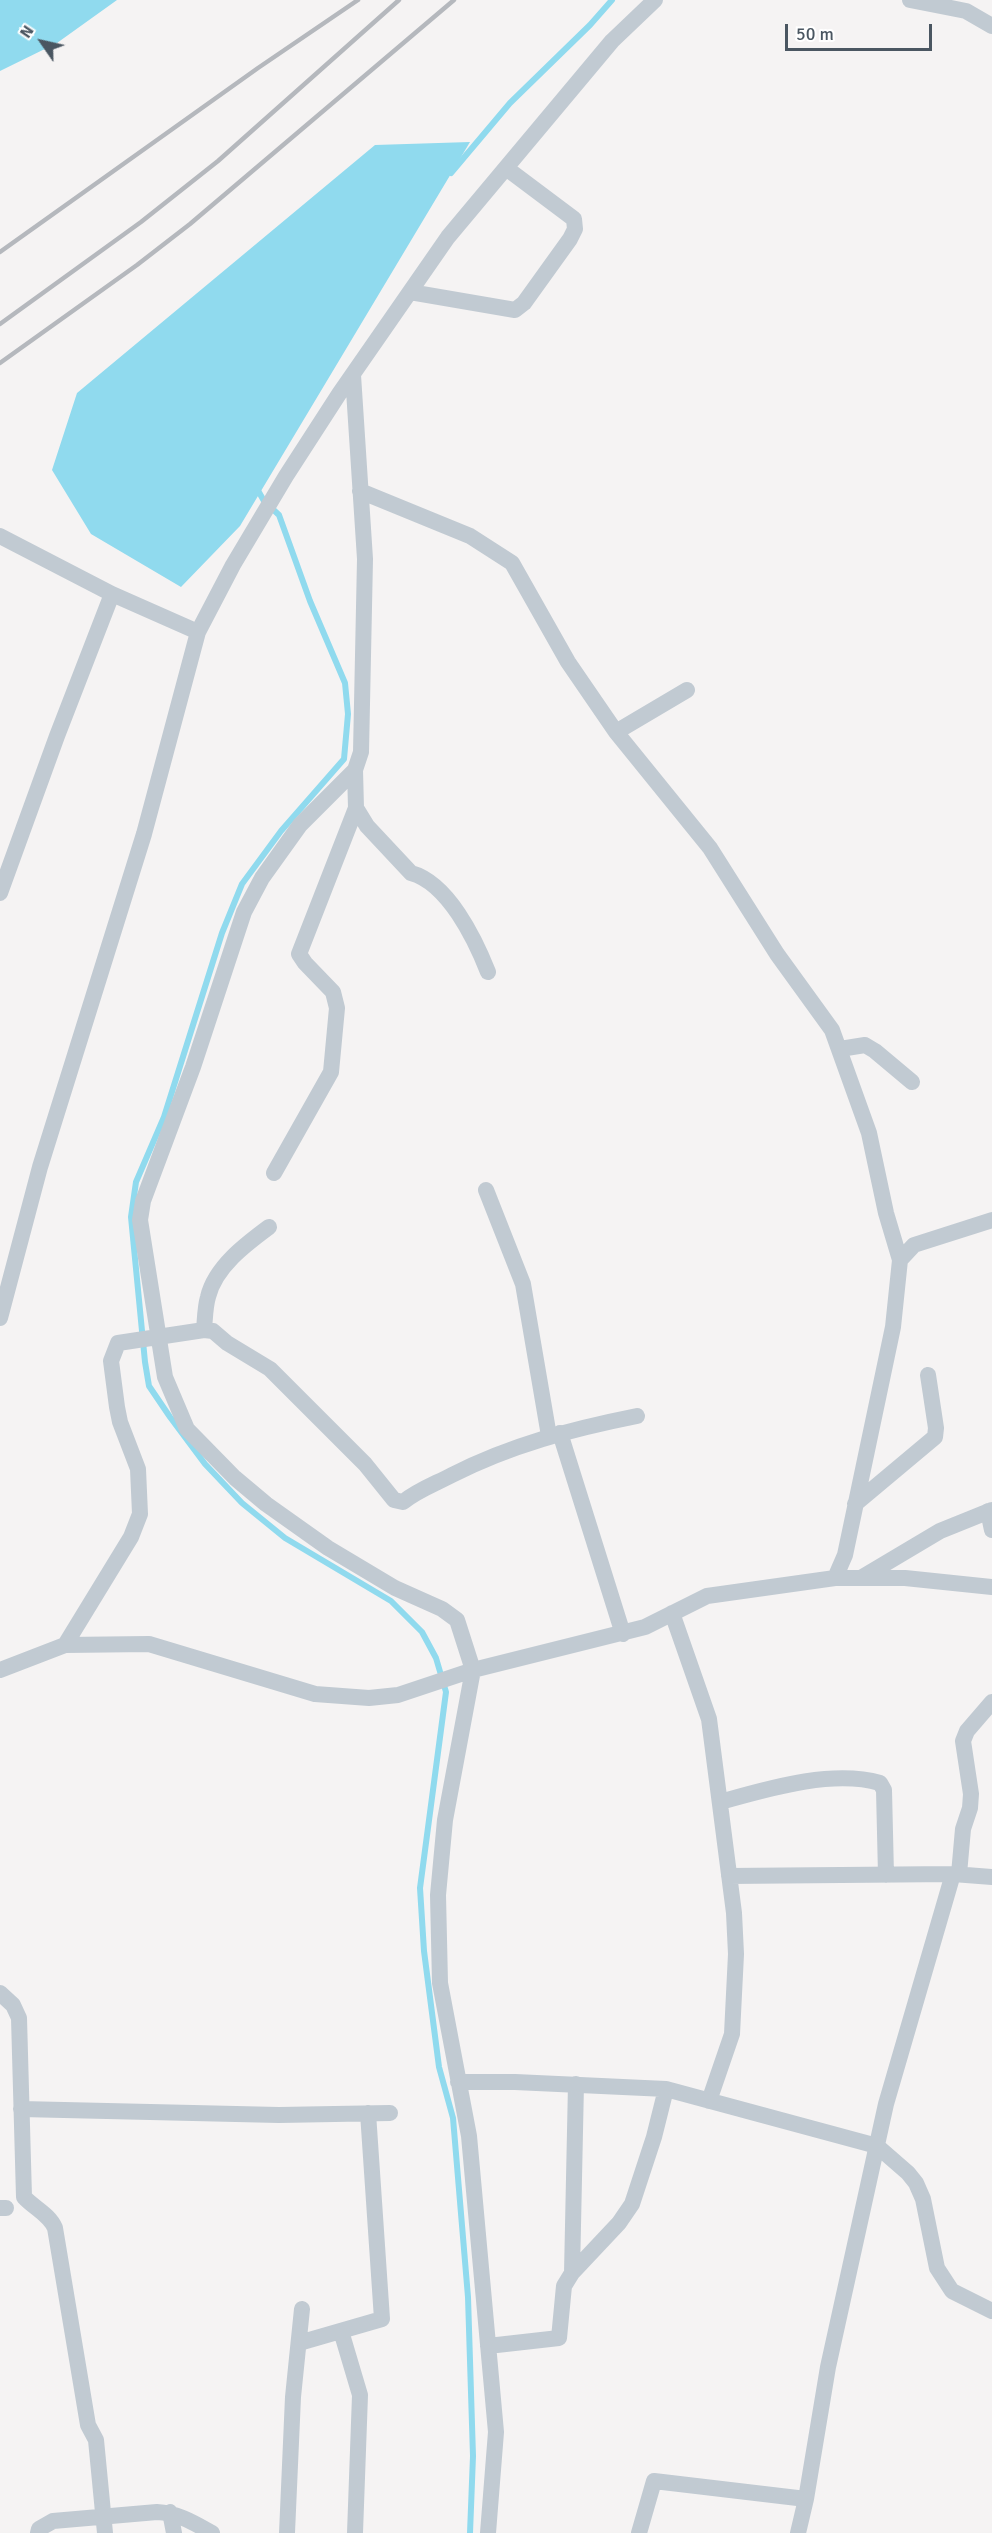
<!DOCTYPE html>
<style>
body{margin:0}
#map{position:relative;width:992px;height:2533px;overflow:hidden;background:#f5f3f3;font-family:Signika,sans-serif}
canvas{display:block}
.north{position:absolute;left:12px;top:12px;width:60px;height:60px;-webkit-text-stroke:4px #fff;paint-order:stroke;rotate:304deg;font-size:16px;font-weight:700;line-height:24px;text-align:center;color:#4a5661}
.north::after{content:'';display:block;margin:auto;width:21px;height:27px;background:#4a5661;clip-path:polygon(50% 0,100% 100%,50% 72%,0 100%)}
.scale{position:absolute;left:785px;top:24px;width:147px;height:27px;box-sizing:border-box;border:3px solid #4a5661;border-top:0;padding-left:8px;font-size:18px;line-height:21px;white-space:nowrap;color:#4a5661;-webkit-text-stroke:4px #fff;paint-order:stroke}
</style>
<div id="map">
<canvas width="992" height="2533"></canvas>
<div class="north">N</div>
<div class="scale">50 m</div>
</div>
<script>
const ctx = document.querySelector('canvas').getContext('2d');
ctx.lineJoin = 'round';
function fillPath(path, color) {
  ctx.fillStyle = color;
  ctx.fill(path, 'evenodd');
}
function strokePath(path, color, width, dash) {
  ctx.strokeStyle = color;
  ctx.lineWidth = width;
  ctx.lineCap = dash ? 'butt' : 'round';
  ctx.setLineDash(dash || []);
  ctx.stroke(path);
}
const water = new Path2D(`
 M0 0H117L57 43 0 71Z
 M470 142 240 526 181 587 91 534 52 470 77 393 375 145Z`);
const stream = new Path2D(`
 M451 173 510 103 590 25 612 0
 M256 487 264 501 279 515 310 601 345 683 348 714 344 759 281 831 242 884 222 933 164 1117 136 1182 131 1217 145 1362 149 1386 170 1417 205 1464 242 1503 285 1538 391 1601 422 1632 436 1658 446 1692 420 1888 424 1951 439 2067 453 2118 468 2297 473 2456 470 2533`);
const minor = new Path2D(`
 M910 0 966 11 992 26
 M410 292 515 310 524 303 570 239 575 229 574 219 506 168
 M353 375 365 559 361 752 355 770 300 825 262 878 244 912 193 1067 143 1201 140 1220 165 1377 187 1429 235 1478 266 1504 328 1548 395 1588 442 1609 457 1620 473 1670 445 1820 438 1895 440 1983 469 2136 496 2432 488 2533
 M360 491 470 536 512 563 568 662 616 732 710 848 777 954 832 1030 869 1133 886 1213 900 1260
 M0 536 112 594 198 632
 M616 732 687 690
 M355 770 356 808 367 826 411 873C448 883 475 939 488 972
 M0 893 57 736 112 594
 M840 1049 865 1045 875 1051 912 1082
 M274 1173 331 1072 337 1008 333 992 305 963 299 954 356 808
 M486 1190 523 1284 549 1436
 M0 1318 40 1167 144 834 198 632 233 565 286 476 339 394 448 237 612 41 655 0
 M204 1330C205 1319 205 1307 208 1297 215 1267 246 1244 269 1227
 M560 1433 623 1634
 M855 1504 935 1437 936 1428 928 1375
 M988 1511 992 1530
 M835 1578H905L992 1587
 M861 1578 940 1531 992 1510
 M672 1613 709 1719 734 1913 736 1954 732 2034 709 2101
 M65 1645 131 1537 140 1514 138 1469 120 1422 117 1407 111 1361 118 1343 204 1330 213 1331 227 1343 270 1369 365 1464 394 1500 403 1502C418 1490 435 1484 452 1475 511 1445 572 1429 637 1416
 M0 1670 65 1645 149 1644 315 1694 369 1698 398 1695 473 1670 645 1627 707 1596 835 1578 845 1555 893 1327 900 1260 914 1245 992 1220
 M720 1802C767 1789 832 1769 880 1783L884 1790 886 1875
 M959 1874 963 1829 970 1808 971 1794 963 1741 967 1731 992 1702
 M729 1876 953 1874 992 1877
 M0 1993 13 2005 19 2018 24 2197C34 2208 49 2214 55 2228L88 2425 96 2440 105 2533
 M458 2082H515L666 2089 877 2146 908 2173 916 2183 923 2199 937 2268 952 2291 992 2311
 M21 2109 279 2115 390 2113
 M0 2208H6
 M572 2273 576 2084
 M341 2331 360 2395 355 2533
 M299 2343 382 2319 368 2113
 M488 2346 559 2338 564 2286 572 2273 619 2223 632 2204 654 2137 666 2089
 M170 2512 174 2533
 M38 2533 39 2529 53 2521 157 2512C178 2513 194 2523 212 2533
 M287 2533 293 2397 302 2309
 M639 2533 654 2481 806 2499
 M798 2533 806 2499 828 2367 886 2104 953 1874`);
const rail = new Path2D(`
 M0 252 258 68 358 0
 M0 324 141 222 218 161 399 0
 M0 363 137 265 190 224 454 0`);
fillPath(water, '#90daee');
strokePath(stream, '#90daee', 6);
strokePath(minor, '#c1cad2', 16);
strokePath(rail, '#b5b8bd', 4.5);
</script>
